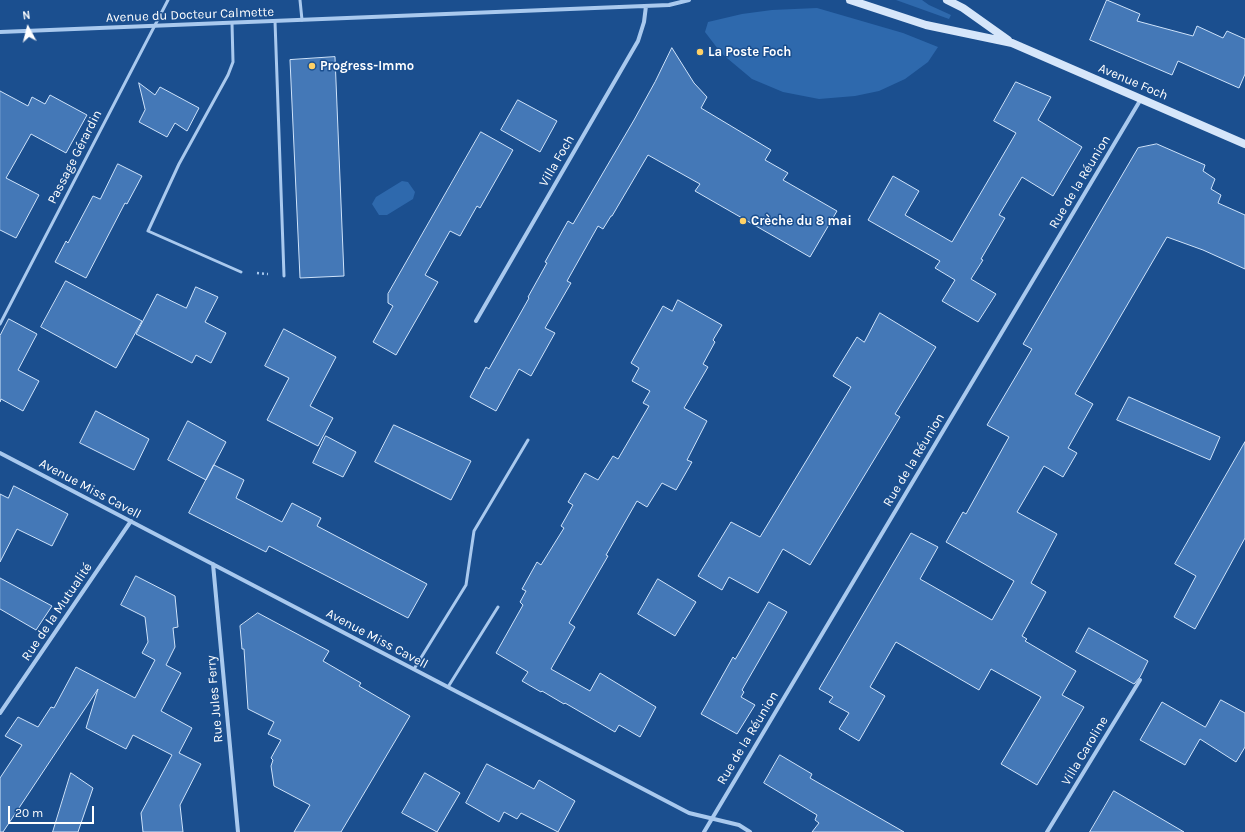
<!DOCTYPE html>
<html>
<head>
<meta charset="utf-8">
<style>
  body { margin:0 }
  #map { position:relative; width:1245px; height:832px; overflow:hidden; background:#1b4f8f; font-family:Karla,sans-serif }
  canvas { display:block }
  .north { position:absolute; left:8px; top:8px; width:40px; height:40px; -webkit-text-stroke:3px #1b4f8f; paint-order:stroke; rotate:353deg; font-size:11px; font-weight:700; line-height:16px; text-align:center; color:#fff }
  .north::after { content:''; display:block; margin:auto; width:14px; height:18px; background:#fff; clip-path:polygon(50% 0,100% 100%,50% 72%,0 100%) }
  .scale { position:absolute; left:8px; top:806px; width:86px; height:18px; box-sizing:border-box; border:2px solid #fff; border-top:0; padding-left:5px; font-size:12px; line-height:14px; white-space:nowrap; color:#fff; -webkit-text-stroke:3px #1b4f8f; paint-order:stroke }
</style>
</head>
<body>
<div id="map">
<canvas width="1245" height="832"></canvas>
<div class="north">N</div>
<div class="scale">20 m</div>
</div>
<script>
const context = document.querySelector('canvas').getContext('2d');
context.lineJoin = 'round';
function fillPath(path, color) { context.fillStyle = color; context.fill(path, 'evenodd'); }
function stroke(path, color, width, dash) { context.strokeStyle = color; context.lineWidth = width; context.lineCap = dash ? 'butt' : 'round'; context.setLineDash(dash || []); context.stroke(path); }
function write(font, color, halo, rows, align = 'center') {
  context.font = font + ' Karla,sans-serif'; context.lineWidth = 3; context.setLineDash([]); context.textBaseline = 'middle'; context.strokeStyle = halo; context.fillStyle = color; for (const [text, x, y, turn = 0] of rows) {
    context.save(); context.translate(x, y); context.rotate((+turn || 0) * Math.PI / 180); context.textAlign = isNaN(turn) ? turn : align; if (halo) context.strokeText(text, 0, 0); context.fillText(text, 0, 0); context.restore();
  }
}
fillPath(new Path2D(`
  M896,0H922L929,5L951,15L949,19Z
  M817,8L903,33L938,47L928,62L905,79L879,91L855,96L819,99L783,92L752,79L721,53L705,32L708,22L742,14L772,10Z
  M402,181L408,182L415,192L413,199L387,215H379L372,204L376,197Z`), '#2e69ad');
const building = new Path2D(`
  M1107,0L1140,14L1137,21L1193,36L1197,26L1223,38L1227,31L1245,39V74L1239,88L1178,61L1172,75L1090,40Z
  M672,48L694,83L707,97L701,108L771,150L765,160L788,173L783,180L837,211L810,257L695,191L700,184L648,155L612,216H611L603,229L598,226L567,281L571,283L545,328L555,333L531,376L519,369L496,411L470,397L486,367L489,369L529,298L528,297L547,263L545,262L568,221L573,224L634,120L655,82Z
  M335,57L344,276L300,278L290,60Z
  M1016,82L1051,97L1038,120L1082,147L1053,196L1022,177L999,215L1005,218L981,259L983,260L971,279L996,294L978,322L942,301L955,280L935,268L940,261L868,220L893,176L919,191L905,215L952,242L1016,133L994,121Z
  M139,83L155,95L160,87L199,108L187,131L175,123L167,137L139,122L145,110Z
  M0,91L28,106L32,97L45,104L50,95L87,115L66,153L31,134L6,178L39,195L16,238L0,230Z
  M518,100L557,121L540,152L501,130Z
  M481,132L513,150L480,208L477,206L460,236L450,231L425,275L438,282L396,355L373,342L393,306L388,303V294Z
  M1157,144L1205,165L1203,171L1215,179L1211,189L1221,195L1218,203L1245,215V269L1203,250L1167,237L1075,394L1093,404L1068,448L1077,453L1063,477L1044,466L1017,512L1057,534L1031,583L1046,592L1022,636L1027,639L1025,641L1076,671L1062,695L1084,707L1037,785L1001,764L1041,697L991,669L979,690L896,642L870,687L885,696L859,741L839,729L849,713L829,702L833,697L819,689L911,533L938,547L920,579L992,620L1014,581L946,542L963,512L966,514L1009,437L987,425L1032,349L1023,344L1138,148Z
  M118,164L142,176L127,204L125,203L86,278L55,262L66,241L68,243L93,196L100,199Z
  M66,281L142,321L116,368L41,327Z
  M196,287L218,297L205,322L226,333L211,363L196,355L192,363L136,334L157,294L186,308Z
  M678,300L722,325L713,340L715,342L703,364L708,367L684,408L707,421L687,460L692,462L676,490L662,483L647,507L637,501L606,555L608,556L569,623L575,627L551,669L590,691L600,673L656,707L640,737L619,725L615,732L565,703L564,704L542,691L541,692L522,681L528,672L496,653L523,605L520,602L526,591L522,589L537,562L541,565L564,528L561,526L573,505L568,502L585,473L598,480L613,456L618,459L649,406L643,403L650,391L632,381L639,368L631,363L663,306L672,311Z
  M880,313L936,347L895,414L900,417L810,565L783,549L758,593L729,577L722,590L698,576L731,522L760,537L851,387L833,376L857,337L864,342Z
  M9,319L37,334L18,370L39,381L23,411L1,399L0,402V336Z
  M284,329L336,357L310,406L333,418L318,446L267,420L289,378L265,366Z
  M1129,397L1220,437L1210,460L1117,420Z
  M96,411L149,439L134,470L80,443Z
  M188,421L226,442L206,480L168,460Z
  M394,425L471,461L451,500L375,462Z
  M326,436L356,452L343,477L313,463Z
  M1245,442V538L1195,629L1174,617L1196,576L1175,564Z
  M214,465L244,480L236,498L282,522L292,503L321,518L317,526L427,584L408,618L269,546L266,552L189,513Z
  M14,486L68,514L52,546L17,529L0,562V494L8,498Z
  M136,576L175,596L178,627L173,628L175,647L166,665L181,673L161,711L192,728L179,753L201,764L180,805L183,832H143L141,813L172,755L133,735L126,749L86,728L98,689L3,832H0V778L22,745L5,736L18,717L38,727L51,707L54,708L76,667L135,698L155,660L142,653L148,642L145,617L121,605Z
  M0,578L52,606L36,630L0,609Z
  M658,579L696,602L675,636L638,614Z
  M769,602L787,612L742,690L744,692L741,697L755,705L737,734L701,714L733,657L735,659Z
  M258,613L329,651L323,661L361,683L359,686L410,716L341,832H294L310,805L274,786L271,766L273,760L271,758L281,740L268,734L274,722L248,709L244,649H242L240,626Z
  M1089,628L1148,661L1140,677L1134,684L1076,652Z
  M1221,700L1245,713V747L1236,762L1200,739L1185,765L1140,740L1162,702L1205,727Z
  M780,755L812,774L810,778L904,832H812L819,823L815,820L817,815L764,783Z
  M487,764L534,789L539,780L575,801L558,832L521,813L517,819L504,812L499,822L466,803Z
  M71,773L93,788L78,832H53Z
  M425,773L460,793L437,832L402,813Z
  M1114,791L1184,832H1090Z`);
fillPath(building, '#4478b7');
stroke(building, '#cfe3fa', 1);
stroke(new Path2D(`
  M257,273L268,274`), '#a9c9ee', 2.5, [2, 3]);
stroke(new Path2D(`
  M300,0L302,20
  M275,21L284,276
  M232,23L233,62L228,75L179,164L148,231L241,272
  M0,324L168,0
  M414,669L466,585L474,531L528,440
  M448,687L498,607`), '#a9c9ee', 3);
stroke(new Path2D(`
  M0,32L669,5L689,0
  M476,321L638,41L644,22L646,6
  M0,453L689,813L739,825L750,832
  M213,564L238,832
  M0,713L131,521
  M704,832L1141,99
  M1047,832L1140,680`), '#a9c9ee', 4);
stroke(new Path2D(`
  M850,0L926,25L1012,43L1245,144
  M947,0L963,8L1008,40`), '#d6e6fa', 8);
for (const [x, y, r, color] of [
  [700,52,4,"#ffd166"],
  [312,66,4,"#ffd166"],
  [743,221,4,"#ffd166"]
]) { const dot = new Path2D(); dot.arc(x, y, r, 0, 2 * Math.PI); context.fillStyle = color; context.fill(dot); stroke(dot, '#1b4f8f', 1.5); }
write('13px', '#fff', '#1b4f8f', [
  ["Avenue du Docteur Calmette",190,15,-2],
  ["Avenue Foch",1133,82,23],
  ["Passage Gérardin",75,157,-63],
  ["Villa Foch",557,161,-60],
  ["Rue de la Réunion",1080,182,-59],
  ["Rue de la Réunion",914,460,-59],
  ["Avenue Miss Cavell",90,489,28],
  ["Rue de la Mutualité",57,612,-56],
  ["Avenue Miss Cavell",377,639,28],
  ["Rue Jules Ferry",215,699,-95],
  ["Rue de la Réunion",748,738,-59],
  ["Villa Caroline",1085,751,-59]
]);
write('bold 13px', '#fff', '#1b4f8f', [
  ["La Poste Foch",708,52],
  ["Progress-Immo",320,66],
  ["Crèche du 8 mai",751,221]
], 'left');
</script>
</body>
</html>
